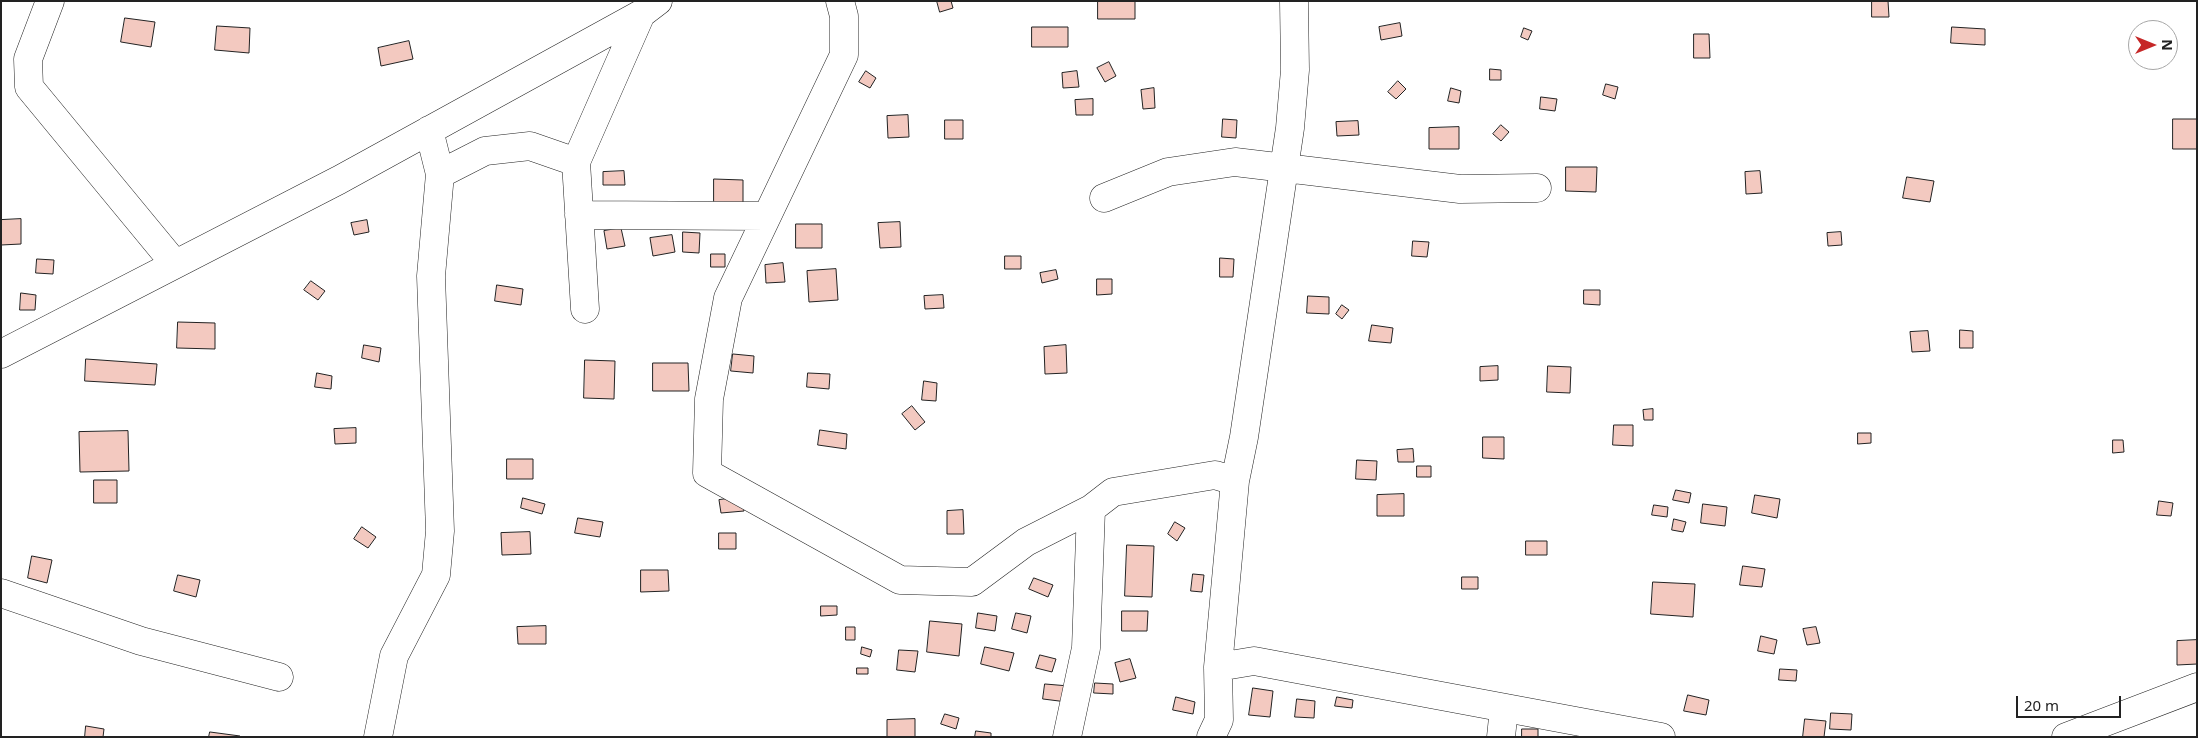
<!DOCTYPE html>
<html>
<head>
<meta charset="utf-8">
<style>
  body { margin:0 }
  #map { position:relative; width:2198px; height:738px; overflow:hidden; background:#fff; font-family:"Noto Sans",sans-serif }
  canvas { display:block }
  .frame { position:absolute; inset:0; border:2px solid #222; pointer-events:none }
  .north { position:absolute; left:2128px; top:20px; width:50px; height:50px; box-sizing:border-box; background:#fff; border:1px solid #a7a7a7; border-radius:50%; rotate:90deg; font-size:14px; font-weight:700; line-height:20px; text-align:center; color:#222 }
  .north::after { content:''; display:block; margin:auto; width:18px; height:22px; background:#c62828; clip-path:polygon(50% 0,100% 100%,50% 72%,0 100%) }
  .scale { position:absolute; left:2016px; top:696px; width:105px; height:22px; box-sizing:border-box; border:2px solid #222; border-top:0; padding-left:6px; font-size:15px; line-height:18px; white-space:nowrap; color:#222; -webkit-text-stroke:4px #fff; paint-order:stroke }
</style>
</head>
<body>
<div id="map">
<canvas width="2198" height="738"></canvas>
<div class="frame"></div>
<div class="north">N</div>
<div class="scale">20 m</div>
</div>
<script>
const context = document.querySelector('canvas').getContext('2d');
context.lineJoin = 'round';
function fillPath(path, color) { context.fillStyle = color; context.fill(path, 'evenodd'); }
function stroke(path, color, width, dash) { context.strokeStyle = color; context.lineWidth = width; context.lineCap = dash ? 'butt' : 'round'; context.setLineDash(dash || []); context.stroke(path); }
const building = new Path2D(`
  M937,1H951L953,8L940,12Z
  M1098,1H1135V19H1098Z
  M1872,1H1888L1889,17H1872Z
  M125,18L155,22L151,47L121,42Z
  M1400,23L1402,36L1381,40L1379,27Z
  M217,26L250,28L249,53L215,50Z
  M1032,27H1068V47H1032Z
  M1952,27L1985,29V45L1951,43Z
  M1524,28L1532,31L1528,40L1521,37Z
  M1694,34H1709L1710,58H1694Z
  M409,41L413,59L381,66L378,48Z
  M1109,62L1116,76L1105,82L1097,68Z
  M1490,69L1501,70V80H1490Z
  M866,71L876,78L870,88L859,82Z
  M1077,71L1079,87L1063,88L1062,73Z
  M1398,81L1406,89L1396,99L1388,92Z
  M1606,84L1618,87L1615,99L1603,95Z
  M1154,88L1155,108L1143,109L1141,90Z
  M1451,88L1461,91L1459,103L1448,101Z
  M1541,97L1557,99L1555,111L1540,109Z
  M1093,99V115H1076L1075,100Z
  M908,115L909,137L888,138L887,116Z
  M1223,119L1237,120L1236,138L1222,137Z
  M2173,119H2197V149H2173Z
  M945,120H963V139H945Z
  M1358,121L1359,135L1337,136L1336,122Z
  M1501,125L1509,132L1501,141L1493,134Z
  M1459,127V149H1429V128Z
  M1566,167H1597L1596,192L1566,191Z
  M624,171L625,185H603V172Z
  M1760,171L1762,193L1746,194L1745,172Z
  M1907,177L1934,181L1930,202L1903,198Z
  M714,179L743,180V204L714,203Z
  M21,219V244L1,245V220Z
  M367,220L369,232L354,235L351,223Z
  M900,222L901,247L880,248L878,223Z
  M796,224H822V248H796Z
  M621,228L625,246L607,249L604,231Z
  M683,232L700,233L699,253L683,252Z
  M1841,232L1842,245L1828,246L1827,233Z
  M672,235L675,252L653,256L650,238Z
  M1413,241L1429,242L1427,257L1412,256Z
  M711,254H725V267H711Z
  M1005,256H1021V269H1005Z
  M1220,258L1234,259L1233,277H1220Z
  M37,259L54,260L53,274L36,273Z
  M783,263L785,282L766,283L765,265Z
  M836,269L838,300L809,302L807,271Z
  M1056,270L1058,279L1042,283L1040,273Z
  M1097,279H1112V294L1097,295Z
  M311,281L325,291L318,300L304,290Z
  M497,285L523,289L521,305L495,301Z
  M1584,290H1600V305L1584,304Z
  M21,293L36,295L35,310H20Z
  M943,295L944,308L925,309L924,296Z
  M1308,296L1329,297V314L1307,313Z
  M1342,305L1349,310L1342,319L1336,314Z
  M178,322L215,323V349L177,348Z
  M1372,325L1393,328L1391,343L1369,341Z
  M1960,330L1973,331V348H1960Z
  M1928,331L1930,351L1912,352L1910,332Z
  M364,345L381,348L379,362L362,358Z
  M1066,345L1067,373L1045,374L1044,347Z
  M733,354L754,356L753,373L731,371Z
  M86,359L157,364L155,385L85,381Z
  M585,360L615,361L614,399L584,398Z
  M653,363H688L689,391H653Z
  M1498,366V380L1480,381V367Z
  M1548,366L1571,367L1570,393L1547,392Z
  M317,373L332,376L331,389L315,387Z
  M808,373L830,374L829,389L807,387Z
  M924,381L937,383L936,401L922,400Z
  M912,406L925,422L915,430L902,414Z
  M1653,409V420H1644L1643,410Z
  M1614,425H1633V446L1613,445Z
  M356,428V443L335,444L334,429Z
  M820,430L847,434L846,449L818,445Z
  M128,431L129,471L80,472L79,432Z
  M1858,433H1871V443L1858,444Z
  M1483,437H1504V459L1483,458Z
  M2113,440H2123L2124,452L2113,453Z
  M1413,449L1414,462H1398L1397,450Z
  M507,459H533V479H507Z
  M1357,460L1377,461L1376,480L1356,479Z
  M1417,466H1431V477H1417Z
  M94,480H117V503H94Z
  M1676,490L1691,493L1689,503L1673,500Z
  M1404,494V516H1377V495Z
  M1755,495L1780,499L1777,518L1752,513Z
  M742,497L744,511L721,513L719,500Z
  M523,498L545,504L542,514L521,508Z
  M2159,501L2173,503L2171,516L2157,515Z
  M1703,504L1727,507L1725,526L1701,523Z
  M1654,505L1668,507L1667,517L1652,515Z
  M963,510L964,534H947V511Z
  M578,518L603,522L600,537L575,533Z
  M1674,519L1686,522L1683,532L1672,530Z
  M1175,522L1185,528L1177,541L1168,534Z
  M362,527L376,537L368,548L354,539Z
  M530,532L531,554L502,555L501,533Z
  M719,533H736V549H719Z
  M1526,541H1547V555H1526Z
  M1127,545L1154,546L1152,597L1125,596Z
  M32,556L52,560L47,583L28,578Z
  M1743,566L1765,569L1762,587L1740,585Z
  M641,570H668L669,591L641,592Z
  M1193,574L1204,575L1202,592L1191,591Z
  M178,575L200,580L196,597L174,591Z
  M1462,577H1478V589H1462Z
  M1034,578L1053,585L1048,597L1029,589Z
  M1653,582L1695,584L1693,617L1651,614Z
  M821,606H837V615L821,616Z
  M1122,611H1148L1147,631H1122Z
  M978,613L997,616L995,631L976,628Z
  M1016,613L1031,616L1027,633L1012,629Z
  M930,621L962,624L959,656L927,652Z
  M546,626V644H518L517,627Z
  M846,627H855V640H846Z
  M1816,627L1820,643L1807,645L1803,629Z
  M1761,636L1777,640L1774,654L1758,651Z
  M2197,640V664L2177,665V641Z
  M862,647L872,650L870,657L861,654Z
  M985,647L1014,653L1009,671L981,664Z
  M899,650L918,651L915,672L897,670Z
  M1040,655L1056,659L1052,672L1036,668Z
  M1130,659L1136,678L1120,682L1115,663Z
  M857,668H868V674H857Z
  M1780,669L1797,670L1796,681L1779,680Z
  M1095,683L1113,684V694L1094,693Z
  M1045,684L1069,686L1067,702L1043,699Z
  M1253,688L1273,691L1270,717L1249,715Z
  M1688,695L1709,700L1706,715L1684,711Z
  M1176,697L1195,702L1193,714L1173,710Z
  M1337,697L1353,700L1352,708L1335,706Z
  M1297,699L1315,701L1314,718L1295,717Z
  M1831,713L1852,714L1851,730L1830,729Z
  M945,714L959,718L956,729L941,724Z
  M915,719V737H887V720Z
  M1805,719L1826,721L1824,737H1803Z
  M86,726L104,729L103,737H85Z
  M1522,729H1538V737H1522Z
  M976,731L991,733V737H975Z
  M210,732L240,736V737H209Z`);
fillPath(building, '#f3c9c0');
stroke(building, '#222', 1);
const minor = new Path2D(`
  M50,1L28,59L29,87L175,264
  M840,1L844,16V55L728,298L709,399L707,473L900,580L972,582L1026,542L1091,509
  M440,174L485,151L530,146L576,162
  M1104,198L1168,172L1235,162L1460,189L1537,188
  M579,215L767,216
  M585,309L576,162L641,14
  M1,354L339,180L641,14L658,1
  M1,593L141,641L279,677
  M1218,667L1254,661L1661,737
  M378,737L394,656L436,575L440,531L431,276L440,174L429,130
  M1067,737L1086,648L1091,509L1113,492L1215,475L1235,481
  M1211,737L1219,720L1218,667L1235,481L1244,437L1290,128L1295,70L1294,1
  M1501,737L1504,708
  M2066,737L2197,687`);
stroke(minor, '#222', 29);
stroke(minor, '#fff', 28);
</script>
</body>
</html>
